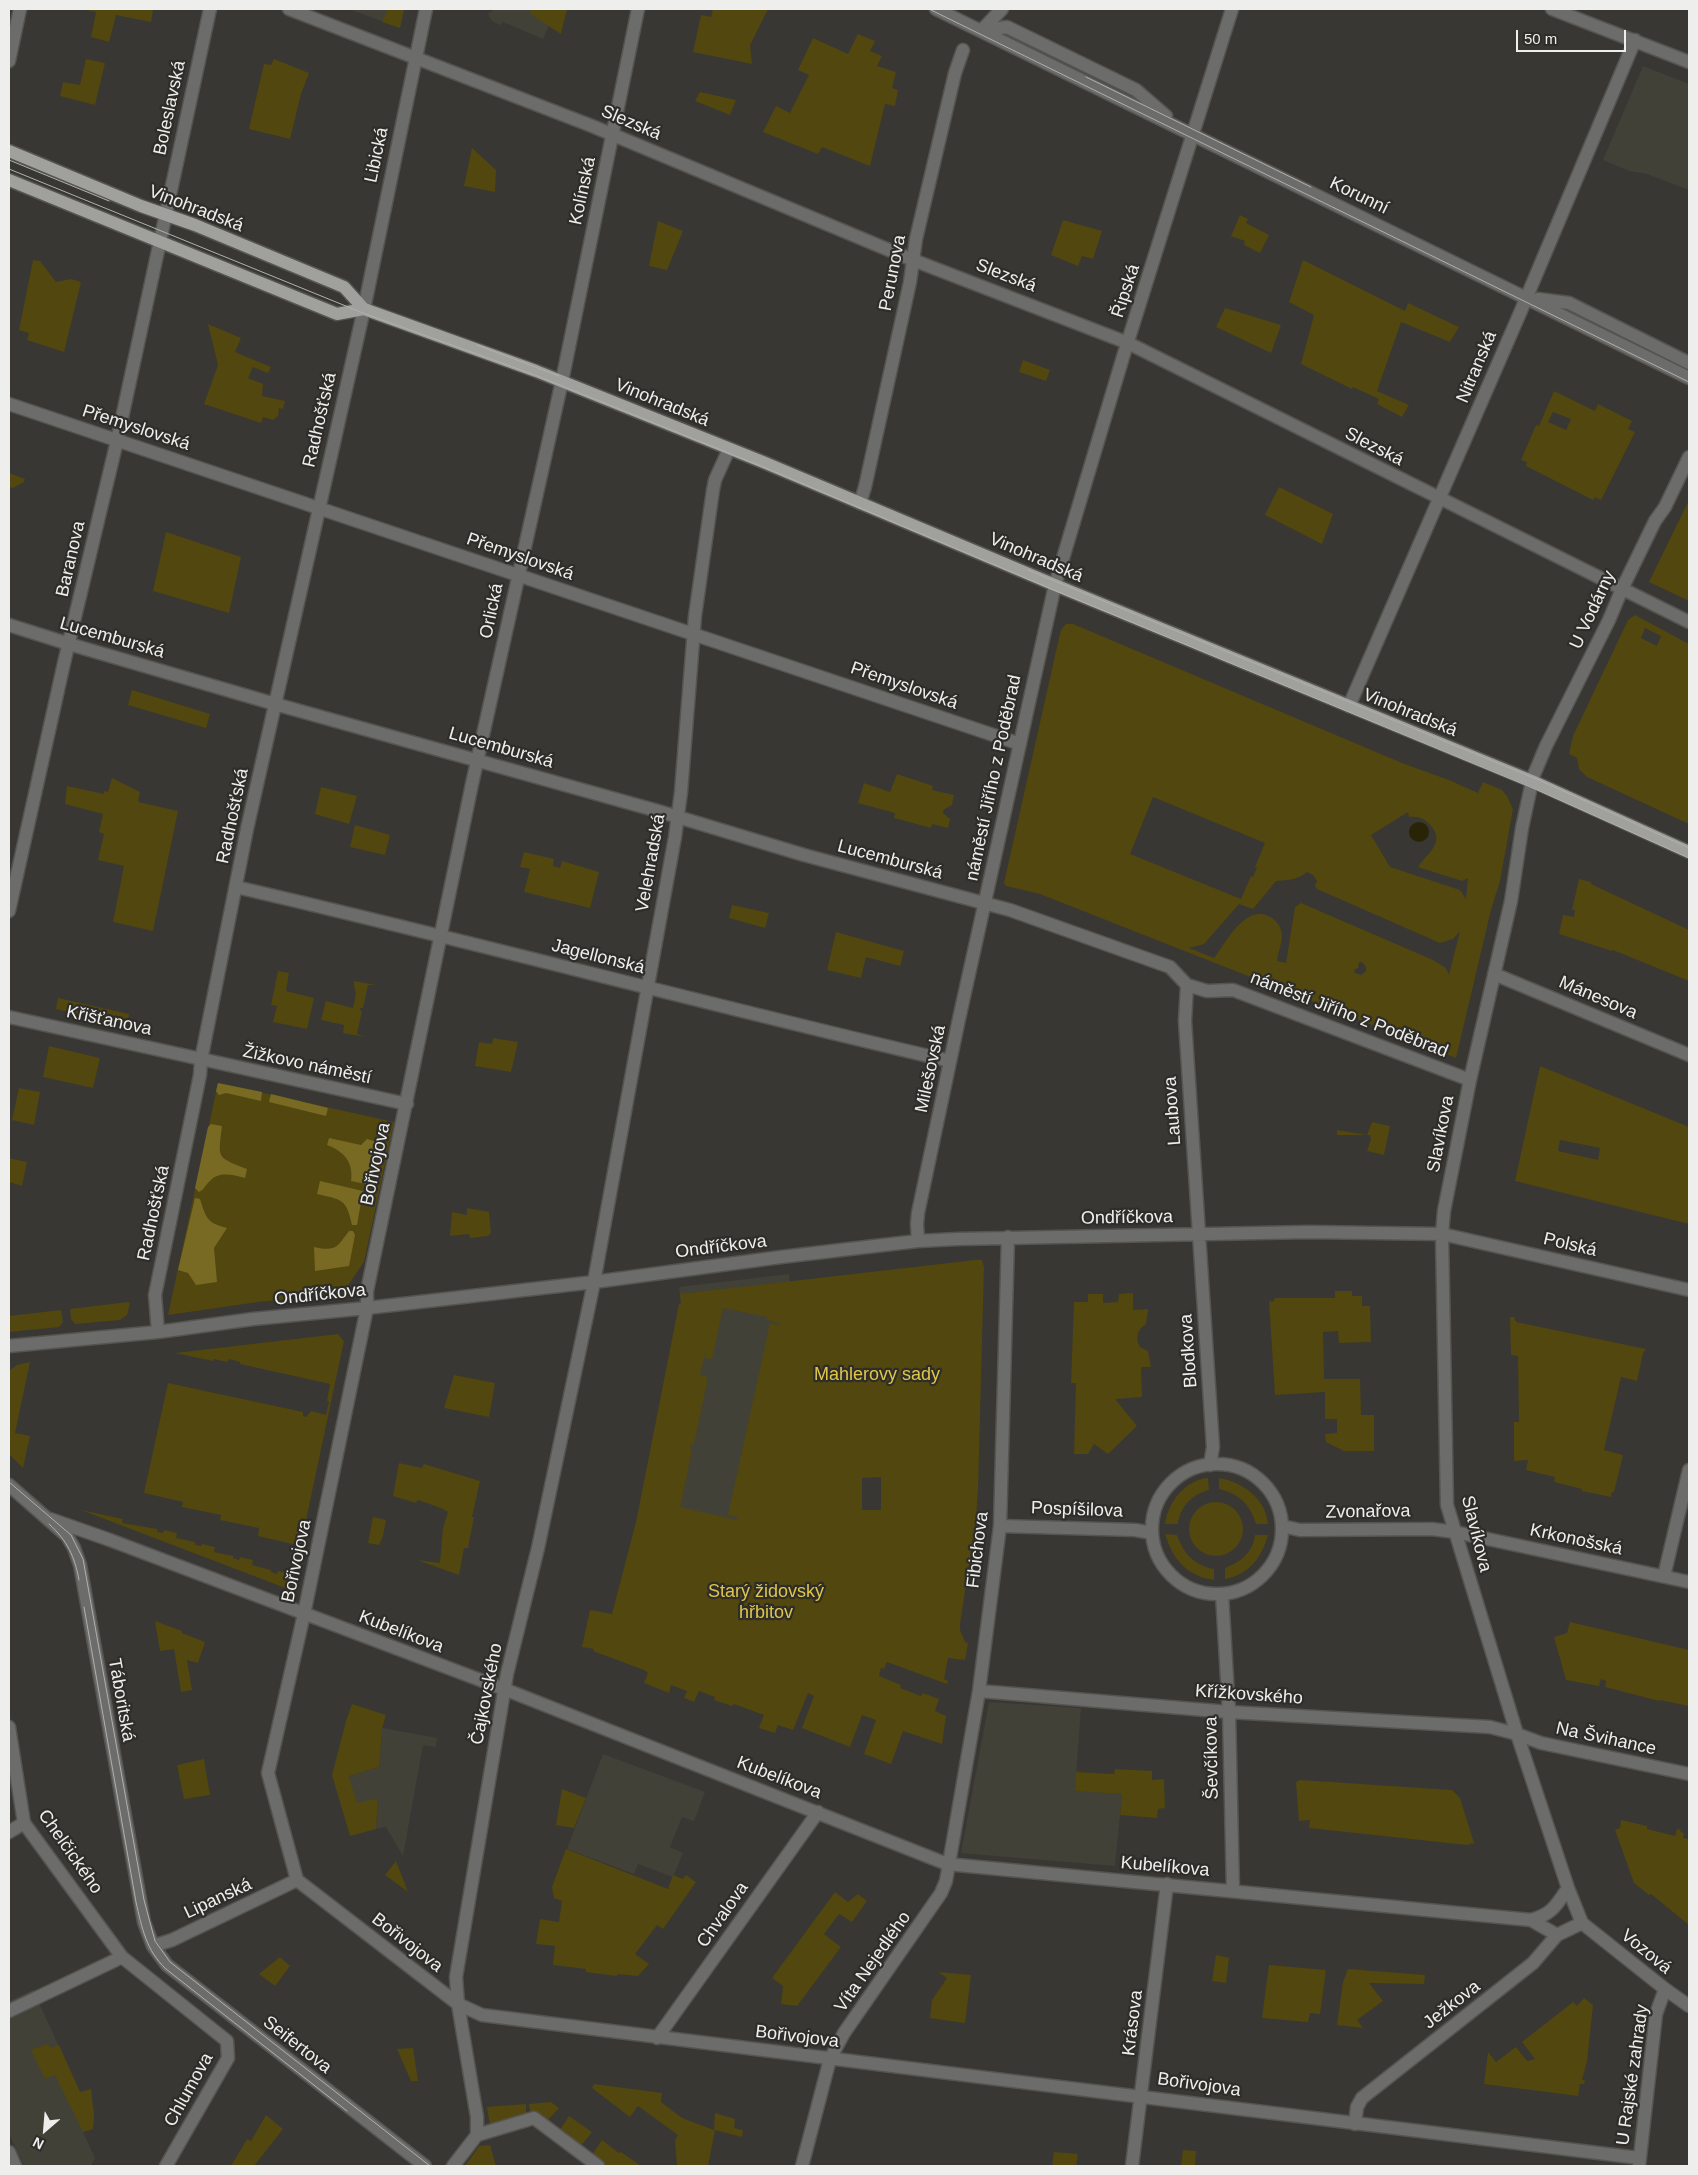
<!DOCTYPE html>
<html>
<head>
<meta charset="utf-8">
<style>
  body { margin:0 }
  #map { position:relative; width:1698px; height:2175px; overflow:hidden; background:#383733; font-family:Helvetica,sans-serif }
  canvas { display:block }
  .frame { position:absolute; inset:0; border:10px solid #eeeeec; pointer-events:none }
  .north { position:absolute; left:20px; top:2105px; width:50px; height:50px; -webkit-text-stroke:4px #2e2d29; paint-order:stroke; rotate:207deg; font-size:14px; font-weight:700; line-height:20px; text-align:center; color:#eeeeec }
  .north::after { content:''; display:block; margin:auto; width:18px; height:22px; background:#eeeeec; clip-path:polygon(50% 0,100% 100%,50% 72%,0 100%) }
  .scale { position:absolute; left:1516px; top:30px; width:110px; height:22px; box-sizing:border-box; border:2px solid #eeeeec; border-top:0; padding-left:6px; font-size:15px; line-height:18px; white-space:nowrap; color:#eeeeec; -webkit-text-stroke:4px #2e2d29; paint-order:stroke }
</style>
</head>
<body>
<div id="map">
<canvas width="1698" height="2175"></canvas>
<div class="frame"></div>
<div class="north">N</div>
<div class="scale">50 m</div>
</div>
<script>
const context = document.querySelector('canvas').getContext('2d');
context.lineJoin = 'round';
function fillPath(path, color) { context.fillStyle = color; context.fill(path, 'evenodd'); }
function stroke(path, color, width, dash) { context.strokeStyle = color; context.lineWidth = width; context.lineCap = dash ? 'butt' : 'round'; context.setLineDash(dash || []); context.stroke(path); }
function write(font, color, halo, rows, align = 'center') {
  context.font = font + ' Helvetica,sans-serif'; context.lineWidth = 4.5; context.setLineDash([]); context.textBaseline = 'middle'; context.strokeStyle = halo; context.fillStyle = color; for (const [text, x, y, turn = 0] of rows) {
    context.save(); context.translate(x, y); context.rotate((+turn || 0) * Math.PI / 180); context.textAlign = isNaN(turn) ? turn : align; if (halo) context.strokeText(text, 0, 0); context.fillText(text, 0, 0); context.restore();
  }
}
fillPath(new Path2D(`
  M349,9H404L400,28Z
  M495,9H534L550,23L543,39L503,22L500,25L492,21L488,14Z
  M1643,66L1689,84V190L1647,174L1629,171L1603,160Z
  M789,1274L793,1321L860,1476L859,1519L675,1539L679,1304L681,1303L679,1287Z
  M989,1702L1081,1708L1075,1790L1122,1794L1115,1866L961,1853Z
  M382,1728L437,1738L436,1747L423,1745L403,1856L386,1827L376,1829L378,1798L357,1804L349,1776L379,1767Z
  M603,1754L705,1792L694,1821L682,1817L670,1847L683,1853L673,1877L638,1864L634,1874L567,1849Z
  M33,1990L80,2092L91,2089L94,2116L93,2129L83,2132L95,2158L91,2166H24L9,2134V2001Z`), '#424137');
fillPath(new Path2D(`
  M83,9H149L153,10L151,22L116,15L109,42L91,37L96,12Z
  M388,9H404L400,28L382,22Z
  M532,9H567L561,34L530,14Z
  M713,9H768L750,45L752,64L693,52L701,15L711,17Z
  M858,34L875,41L870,51L882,56L877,66L896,72L892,88L898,90L895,106L885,104L870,166L822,147L818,154L763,132L776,106L790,113L809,75L798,70L813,38L848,54Z
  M86,59L105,63L95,105L60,96L63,82L80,85Z
  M274,59L309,73L301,94L290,139L249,129L264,64L271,65Z
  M700,92L736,100L730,115L695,101Z
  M472,148L496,170L495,192L464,186Z
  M1240,215L1248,219L1246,223L1269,235L1260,253L1244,245L1245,241L1231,236Z
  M1063,220L1102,231L1093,259L1082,256L1078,266L1051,255Z
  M658,221L683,231L667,270L649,266Z
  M33,260L40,261L56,282L71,279L81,282L64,352L27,340L29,333L19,330Z
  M1303,260L1405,311L1408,303L1459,327L1450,342L1401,322L1377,391L1409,405L1402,417L1377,404L1379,399L1353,387L1352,389L1301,364L1314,315L1289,302Z
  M1225,308L1281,325L1271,353L1216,327Z
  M208,324L241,338L235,352L271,367L268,373L253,367L248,378L263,384L262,396L285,401L283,409L279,408L278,416L273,420L263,417L261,423L204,404L218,365Z
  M1023,360L1050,370L1046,381L1019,372Z
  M1554,391L1595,411L1598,404L1632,421L1628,429L1635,432L1601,500L1595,497L1593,500L1526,466L1527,462L1521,460L1536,425L1539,426ZM1553,412L1571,419L1566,430L1548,422Z
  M9,473L25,479L24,482L13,488L9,487Z
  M1279,487L1333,514L1322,544L1265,515Z
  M1689,500V601L1649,582Z
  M166,532L241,557L229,613L153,591Z
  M1635,615L1689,644V824L1587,777L1579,769L1577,758L1569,754L1573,736L1628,620ZM1645,628L1661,636L1657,646L1641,638Z
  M1066,624H1073L1402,763L1449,780L1478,793L1483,782L1502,790L1507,796L1513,809L1500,881L1491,910L1456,1058L1040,894L1006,886L1004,883L1059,638L1061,630ZM1153,797L1265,843L1255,867L1257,868L1253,877L1251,876L1241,899L1130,854ZM1408,812L1409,817C1419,816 1425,819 1431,826C1446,843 1426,854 1418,867L1462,881L1468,878L1466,899L1460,890L1390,867L1371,835ZM1307,872L1313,875L1317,881L1315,886L1317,889L1440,943L1453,939L1460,931L1449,975L1446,968L1433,960L1301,903L1295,907L1286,963L1277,961C1278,953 1281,945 1282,938C1283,921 1264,908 1249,917C1234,925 1224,945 1214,958L1189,948L1204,944L1239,904L1253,909L1276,881C1289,880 1297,880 1307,872ZM1359,962H1362L1366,967V971L1361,975L1355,973L1354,970L1358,968Z
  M132,690L210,714L206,728L128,705Z
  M897,774L933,786L932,790L954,795L952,805L943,810V813L950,819L948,828L932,824L931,828L894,818L895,813L858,803L864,783L890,792Z
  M112,778L140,792L138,802L178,811L153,931L113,922L124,866L98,860L104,834L99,832L103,814L65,804L67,786L104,794V791L108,792Z
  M321,787L357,796L349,824L315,814Z
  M355,825L390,835L385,855L350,847Z
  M524,852L554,859L553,866L560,868L562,861L599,872L590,908L524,892L530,869L520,867Z
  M1579,879L1591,882V884L1689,930V981L1613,950L1612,951L1559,934L1563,915L1574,917L1575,910H1572Z
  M732,905L769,913L765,928L729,918Z
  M836,932L904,951L900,966L866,957L861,978L827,970Z
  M278,971L289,973L286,991L314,998L307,1029L273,1022L277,1006L271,1005Z
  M354,981L376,985H368L363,1008H360V1010L362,1011L357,1034L365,1037L343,1033L344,1025L321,1020L326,1001L353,1008L356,994L354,986Z
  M58,998L129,1014L127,1025L56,1009Z
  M493,1038L518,1042L511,1072L475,1066L479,1042L492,1044Z
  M49,1046L100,1058L93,1088L43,1077Z
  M1540,1066L1689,1127V1224L1515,1181ZM1560,1140L1600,1148L1598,1160L1558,1151Z
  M218,1083L394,1122L364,1262L342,1294L258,1302L168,1315Z
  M19,1088L40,1092L34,1125L12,1120Z
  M1372,1122L1390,1126L1384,1155L1367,1151L1371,1139L1370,1135H1337V1130L1367,1135Z
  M9,1158L27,1162L22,1186L9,1182Z
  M467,1208L489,1212L491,1233L488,1236L470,1238L469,1234L450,1236L452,1212L467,1215Z
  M975,1260H982L984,1267L978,1489L976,1518L960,1624V1630L965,1642L968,1643L965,1660L948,1658L944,1679L948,1681L947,1684L887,1662L884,1669L881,1668L879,1676L901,1685L900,1688L921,1696L923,1693L939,1699L935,1711L946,1716L942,1744L903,1731L891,1764L864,1754L876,1720L862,1715L850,1747L802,1728L814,1696L808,1693L793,1730L778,1725L775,1733L759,1728L764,1715L734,1704L732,1706L714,1700L715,1697L699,1691L694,1702L684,1698L687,1691L671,1685L669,1693L644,1683L648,1673L644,1670L593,1651L594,1649L582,1647L590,1610L612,1614L636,1522L679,1304L681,1303L680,1294ZM723,1308L767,1317V1320L780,1323L779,1325L770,1323L728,1515L737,1517V1520L680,1507L692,1451L690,1450L691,1444H694L708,1377L700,1375L706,1347L704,1358L712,1359ZM881,1477V1510H862V1478Z
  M1335,1291H1352V1296H1362V1306H1370L1371,1342L1339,1343L1338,1331L1323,1332L1324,1379H1360L1361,1415H1374V1451H1344L1326,1442L1325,1434L1337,1433V1419H1325V1392L1275,1395L1269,1301L1273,1302L1275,1298H1335Z
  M1133,1293V1310L1148,1309L1146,1324C1137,1330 1135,1338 1140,1347L1148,1351L1151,1367H1141L1142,1397L1115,1399L1137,1426L1108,1454L1094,1444L1088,1454H1074L1076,1383H1071L1074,1302H1088V1294H1103V1303L1118,1302L1119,1294Z
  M128,1302L130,1303L127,1315L120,1320L75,1324L71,1319L70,1309Z
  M61,1310L63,1322L59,1327L9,1332V1316Z
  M1510,1317H1514L1516,1322L1646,1349L1643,1353L1637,1381L1621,1377L1604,1450L1623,1455L1614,1492H1612L1611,1497L1582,1491V1489L1554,1482L1555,1477L1526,1470L1528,1460L1514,1461V1422H1519L1518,1356L1511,1355Z
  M338,1334L344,1341L292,1586L288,1589L81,1510L123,1519L122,1523L157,1529V1532L163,1533L164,1530L177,1533L176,1538L195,1542V1545L201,1546L202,1544L215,1547L214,1552L233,1556V1558L239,1560L240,1557L253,1560L252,1565L271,1570V1572L277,1574L278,1571L294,1574L297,1545L258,1536L259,1528L220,1520L221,1515L182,1507L183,1502L144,1493L168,1383L303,1412V1416L306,1417L311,1411L326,1415L329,1402L327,1401L330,1384L240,1364V1362L229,1359L227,1362L214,1359L213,1361L175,1353Z
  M30,1362L15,1433L30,1436L23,1468L9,1454V1371L17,1365Z
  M454,1375L495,1383L489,1417L444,1408Z
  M399,1463L422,1468L424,1464L480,1481L472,1517H474L468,1548H464L459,1575L417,1560L440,1563L443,1528L448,1512L441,1508L418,1500L416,1503L393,1496Z
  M1208,1478L1209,1490C1192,1494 1180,1507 1178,1524H1165C1168,1502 1185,1480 1208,1478Z
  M1219,1478C1243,1482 1266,1499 1268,1524H1256C1250,1504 1239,1494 1219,1489Z
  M1189 1529a27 27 0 1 1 54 0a27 27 0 1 1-54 0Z
  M373,1517L386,1520L383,1536L379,1545L368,1543Z
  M1165,1534L1177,1535C1184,1554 1194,1565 1214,1569V1580C1187,1576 1173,1560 1165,1534Z
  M1255,1535H1268C1262,1558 1248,1575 1225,1579V1568C1241,1562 1253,1552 1255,1535Z
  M155,1621L182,1631V1633L205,1642L198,1663L187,1660L192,1690L181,1692L174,1649L160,1651Z
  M1570,1622L1689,1650V1706L1660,1700L1659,1701L1605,1687L1606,1681L1601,1679L1599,1686L1566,1680L1554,1637L1567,1633Z
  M352,1704L386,1715L382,1729L379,1767L349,1776L357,1803L378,1798L376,1829L350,1836L332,1775L346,1721Z
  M204,1759L210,1795L184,1799L177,1765Z
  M1115,1769L1152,1771V1780L1164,1779L1165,1808L1158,1809L1157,1818L1120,1815L1122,1794L1075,1791L1076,1772L1114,1774Z
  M1300,1780L1452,1790L1460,1798L1474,1843L1467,1845L1309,1828L1310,1820L1299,1821L1296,1782Z
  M562,1789L586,1798L574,1828L556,1825Z
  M1621,1820L1647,1826V1829L1675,1836L1677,1829L1681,1830L1680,1832L1684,1833L1683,1838L1689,1839V1925L1651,1894L1649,1895L1634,1883L1615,1830L1620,1828Z
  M566,1849L668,1889L673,1875L683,1879L686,1875L696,1882L663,1929L657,1925L635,1954L649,1964L638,1976L617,1974V1976L586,1972V1969L553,1965L555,1946L536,1944L540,1919L559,1922L562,1901L554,1898L552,1887Z
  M396,1861L408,1892L385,1875Z
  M835,1892L848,1902L858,1894L867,1901L852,1922L839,1914L824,1934L841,1947L797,2006L781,2004L783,1986L772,1978Z
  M1216,1955L1229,1958L1226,1983L1212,1981Z
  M280,1957L290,1966L275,1986L259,1974Z
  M1269,1965L1326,1970L1320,2014L1310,2013L1308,2022L1262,2018Z
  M1348,1969L1425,1975L1424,1984L1369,1983L1383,2001L1357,2020L1363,2028L1337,2025L1343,1982Z
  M938,1972L971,1975L965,2023L930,2018L932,2000L947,1978Z
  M1584,1998L1593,2005L1587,2061L1582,2080H1585L1584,2084H1580L1578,2096L1484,2084L1488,2052L1496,2062L1516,2047L1527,2061L1535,2059L1522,2042L1573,2002L1577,2006Z
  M48,2044L51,2048L59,2045L80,2092L91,2089L94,2116L93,2129L83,2132L55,2075L45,2079L31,2050Z
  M413,2048L418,2081H411L397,2049Z
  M594,2084L662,2093L661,2102L682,2118L714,2130L715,2113L735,2119L734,2128L743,2130L742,2137L715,2130L708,2166H677L675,2140L678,2135L638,2106L630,2117L592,2088Z
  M551,2102L559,2108L547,2121L530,2110L529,2104Z
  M526,2104V2115L490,2126L487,2107Z
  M266,2115L283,2129L254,2166H231L247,2139L251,2141Z
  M569,2116L592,2132L581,2146L560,2130Z
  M602,2140L619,2153L621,2152L641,2166H605L592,2155Z
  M490,2145L496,2166H465L479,2146Z
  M1183,2150L1196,2151L1195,2166H1181Z
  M1054,2152L1078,2154L1076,2166H1052Z`), '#51470f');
fillPath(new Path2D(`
  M218,1083L262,1092L261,1101L226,1093L219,1095L216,1091Z
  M271,1094L328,1108L326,1116L269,1102Z
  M211,1124L222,1126C218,1159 216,1157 247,1169L245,1178C233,1175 219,1171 210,1181C205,1185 204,1190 199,1192L195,1188L208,1127Z
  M329,1138L361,1145L367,1139L374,1141V1146L366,1184L351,1181C354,1163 344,1151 327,1145Z
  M320,1181L363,1191L357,1225H352C346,1198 342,1200 317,1194Z
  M195,1198L200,1199C206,1218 207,1223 227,1228L214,1248L217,1282L196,1285L188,1273L178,1270Z
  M349,1231H353L355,1235L349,1266L315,1271L314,1247C336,1252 337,1247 349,1231Z`), '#786a23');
fillPath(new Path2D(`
  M1409 832a10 10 0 1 1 20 0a10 10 0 1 1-20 0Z`), '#2a2407');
const minor = new Path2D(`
  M289,9L592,126L913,260L1128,343L1689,622
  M638,9L562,381L472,784L367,1291V1308L304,1614L268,1773L297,1880L458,2004L482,2015C867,2066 1254,2108 1639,2158
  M936,9L1689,378
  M1552,9L1689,62
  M981,31L1007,27L1136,90L1166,116
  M981,31L1002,9
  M9,61L20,9
  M1538,299L1569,303L1689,363
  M9,404L1020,744
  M1689,457L1665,507L1655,521L1622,589L1609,620L1546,746L1533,777L1522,828L1511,901L1470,1080L1444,1211L1442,1234L1447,1505L1517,1734L1568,1888L1582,1923L1665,1989L1689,2006
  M860,503L865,487L910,282L916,239L955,73L963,50
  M9,625L69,644L275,704L658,811L804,855L1010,910L1170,967L1187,985L1207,991L1233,990L1470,1080
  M1349,706L1520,313L1635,40
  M236,887C475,942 712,1006 950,1061
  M9,911L64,663L117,441L210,9
  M1494,974L1689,1055
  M1187,985L1185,1021L1213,1447L1210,1465
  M9,1017L407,1104
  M918,1241L917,1224L918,1213L959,1019L1055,585L1123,357L1232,9
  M158,1332L155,1295L200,1075L201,1060L247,829L364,309L426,9
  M9,1346L158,1332L253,1319L367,1308L594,1282L781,1257L918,1241L958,1239L1309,1232L1442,1234L1689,1290
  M1152 1529a65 65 0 1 1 130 0a65 65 0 1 1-130 0Z
  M9,1485L67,1536L74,1548L80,1565L144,1922L153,1946L167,1965L425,2166
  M50,1519L110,1540L504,1689L947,1864L1531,1920C1552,1914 1556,1906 1568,1888
  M1000,1526L1135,1530L1152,1533
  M1282,1526L1300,1530L1432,1529L1455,1532L1689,1582
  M1664,1576L1689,1470
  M1222,1594L1229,1712L1233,1891
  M979,1691L1229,1712L1490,1727L1517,1734L1541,1743L1689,1774
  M9,1727L24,1823L122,1957L227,2041L228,2058L166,2166
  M9,1832L24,1823
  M1531,1920L1557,1935
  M153,1946L172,1940L297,1880
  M9,2011L122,1957
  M657,2038L818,1812
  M1355,2124L1357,2107L1362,2098L1533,1963L1557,1935L1582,1923
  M477,2135L534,2118L598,2166
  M9,2152L15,2166
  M453,2166L477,2135V2117L458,2004L456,1977L507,1674L538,1548L594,1282L675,837L681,792L695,616L713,490L715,480L729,449
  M802,2166L830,2059L844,2033L941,1893L946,1881L979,1691L1000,1526L1008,1237
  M1132,2166L1167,1884
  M1639,2166L1656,2014L1665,1989`);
const major = new Path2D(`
  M9,151L141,206L195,225L344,287L364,309L536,371L763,462L1055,585L1532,781L1689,852
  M9,180L337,314L364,309`);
stroke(minor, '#555451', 15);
stroke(major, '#555451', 15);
stroke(minor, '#6c6c6a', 12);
stroke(major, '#a0a09c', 12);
stroke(new Path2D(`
  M929,9L1689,382
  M1086,77L1311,187
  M9,160L109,201
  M9,169L363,313L535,375L761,466L1054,590L1535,789L1689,858
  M477,345L559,376
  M1028,570L1539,780L1689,848
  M9,1482L71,1535L83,1559L144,1900L155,1941L170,1962L430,2166
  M49,1524C67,1540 75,1557 79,1580
  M84,1607L136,1902C142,1928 146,1950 166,1969L347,2111`), '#b0b0ad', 1);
write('18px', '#eeeeec', '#2e2d29', [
  ["Boleslavská",170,108,-78],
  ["Slezská",631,123,23],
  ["Libická",377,155,-78],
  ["Kolínská",583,191,-78],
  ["Korunní",1359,196,26],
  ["Vinohradská",196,209,21],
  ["Perunova",893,273,-79],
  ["Slezská",1006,276,21],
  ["Řipská",1126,291,-72],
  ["Nitranská",1477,367,-67],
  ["Vinohradská",662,403,22],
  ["Radhošťská",320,420,-77],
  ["Přemyslovská",136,428,18],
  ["Slezská",1374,447,27],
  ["Přemyslovská",520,557,19],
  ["Vinohradská",1036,558,23],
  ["Baranova",71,559,-77],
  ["U Vodárny",1593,610,-65],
  ["Orlická",492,611,-78],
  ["Lucemburská",112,638,16],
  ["Přemyslovská",904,686,19],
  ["Vinohradská",1410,713,22],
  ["Lucemburská",501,748,16],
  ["náměstí Jiřího z Poděbrad",994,778,-78],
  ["Radhošťská",233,816,-78],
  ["Lucemburská",890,860,15],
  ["Velehradská",651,863,-80],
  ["Jagellonská",598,957,14],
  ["Mánesova",1598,998,23],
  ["náměstí Jiřího z Poděbrad",1349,1015,21],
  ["Křišťanova",109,1021,12],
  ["Žižkovo náměstí",307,1065,12],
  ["Milešovská",931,1069,-78],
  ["Laubova",1173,1111,-94],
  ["Slavíkova",1441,1134,-79],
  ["Bořivojova",376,1164,-78],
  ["Radhošťská",154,1213,-78],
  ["Ondříčkova",1127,1218,-1],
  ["Polská",1570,1245,13],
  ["Ondříčkova",721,1247,-7],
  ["Ondříčkova",320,1295,-6],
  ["Blodkova",1189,1351,-94],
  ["Pospíšilova",1077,1510,2],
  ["Zvonařova",1368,1512,-1],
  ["Slavíkova",1476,1534,76],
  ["Krkonošská",1576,1540,12],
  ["Fibichova",978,1550,-83],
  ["Bořivojova",297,1561,-78],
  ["Kubelíkova",401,1632,21],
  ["Čajkovského",487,1694,-79],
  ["Křížkovského",1249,1695,4],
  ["Táboritská",121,1700,80],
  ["Na Švihance",1606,1739,12],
  ["Ševčíkova",1212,1758,-91],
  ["Kubelíkova",779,1778,21],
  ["Chelčického",70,1852,55],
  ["Kubelíkova",1165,1867,5],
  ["Lipanská",218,1899,-25],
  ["Chvalova",723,1915,-55],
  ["Bořivojova",407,1943,38],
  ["Vozová",1646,1952,39],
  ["Víta Nejedlého",873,1962,-55],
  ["Ježkova",1452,2005,-38],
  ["Krásova",1133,2023,-83],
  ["Bořivojova",797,2037,7],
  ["Seifertova",297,2045,38],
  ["U Rajské zahrady",1633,2075,-82],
  ["Bořivojova",1199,2085,8],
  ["Chlumova",189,2090,-61]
]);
write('18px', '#dfc649', '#2e2d29', [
  ["Mahlerovy sady",877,1375],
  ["Starý židovský",766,1592],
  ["hřbitov",766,1613]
]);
</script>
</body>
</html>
